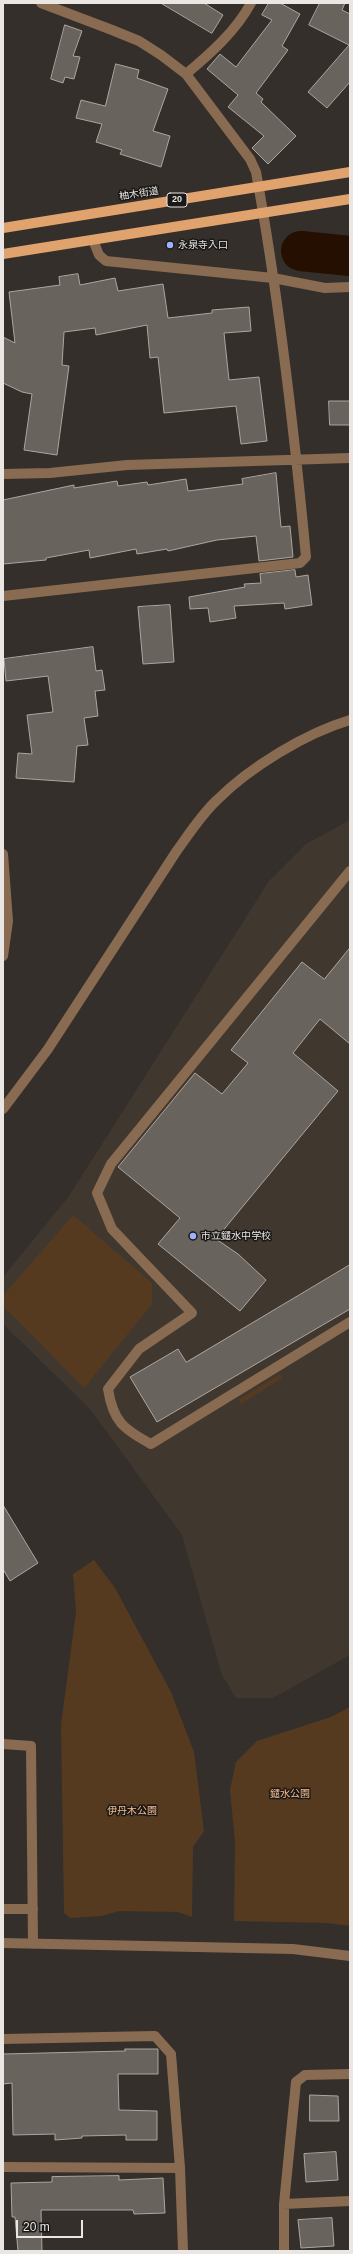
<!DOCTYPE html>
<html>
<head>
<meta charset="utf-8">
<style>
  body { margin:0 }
  #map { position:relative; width:353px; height:2254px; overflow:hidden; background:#342f2b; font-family:Helvetica,sans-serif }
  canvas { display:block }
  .frame { position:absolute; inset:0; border:4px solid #e9e6e3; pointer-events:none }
  .scale { position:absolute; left:16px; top:2220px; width:67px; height:18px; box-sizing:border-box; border:2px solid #e9e6e3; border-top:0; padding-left:5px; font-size:12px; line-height:14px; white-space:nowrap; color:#e9e6e3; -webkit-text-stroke:3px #1a1816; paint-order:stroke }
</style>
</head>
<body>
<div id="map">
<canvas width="353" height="2254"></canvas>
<div class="frame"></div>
<div class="scale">20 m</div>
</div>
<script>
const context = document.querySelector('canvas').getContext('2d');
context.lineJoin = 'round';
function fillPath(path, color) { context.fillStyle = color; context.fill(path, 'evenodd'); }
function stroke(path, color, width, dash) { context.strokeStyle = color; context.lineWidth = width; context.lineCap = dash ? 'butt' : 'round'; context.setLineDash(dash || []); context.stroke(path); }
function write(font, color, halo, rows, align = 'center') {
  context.font = font + ' Helvetica,"Noto Sans JP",sans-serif'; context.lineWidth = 3; context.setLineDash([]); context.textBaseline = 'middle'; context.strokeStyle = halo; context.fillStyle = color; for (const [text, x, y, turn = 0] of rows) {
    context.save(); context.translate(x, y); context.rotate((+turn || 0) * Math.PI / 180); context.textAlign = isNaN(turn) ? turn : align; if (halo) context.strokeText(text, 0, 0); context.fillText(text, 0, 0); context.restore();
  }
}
fillPath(new Path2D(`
  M350,820V1655L273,1698H236L222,1675L182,1535L90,1409L3,1324V1277L69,1196L269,881L306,844Z`), '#40372f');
fillPath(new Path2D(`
  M73,1215L152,1283V1304L84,1388L3,1306V1296Z
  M280,1374L282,1378L241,1404L238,1400Z
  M94,1560L115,1588L171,1692L194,1752L204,1831L193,1847L192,1917L178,1912L119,1911L101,1916L70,1918L64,1913L61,1725L76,1612L73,1574Z
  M350,1707V1926L327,1923L234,1921L235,1842L230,1790L236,1762L257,1741L331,1717Z`), '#563a20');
stroke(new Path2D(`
  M301,251L350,256`), '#240f00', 40);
const building = new Path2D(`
  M161,3H204L223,15L212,33Z
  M269,3H280L300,14L282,46L288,50L256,93L263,99L261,102L296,136L268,164L252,148L264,136L228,107L238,95L207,69L220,54L236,67L272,20L262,15Z
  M320,3H345L342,10L350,14V82L327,108L308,92L349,45L309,25Z
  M65,25L82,31L73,56L80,57L74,79L65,77L63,83L51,79Z
  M116,64L139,70L137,78L168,89L153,131L170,136L161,167L120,154L122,150L96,142L102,124L76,118L81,100L105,106Z
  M78,274L80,285L115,278L118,291L163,284L168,318L212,313V310L249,307L251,331L224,333L229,380L259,377L267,441L241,444L236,406L164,413L158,357L150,358L147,325L96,335L95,328L64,332L62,365L69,366L57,455L24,450L32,394L22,392L3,383V337L15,343L9,292L60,285L59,277Z
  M329,401H350V425H330Z
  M276,473L281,527L290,526L293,557L259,561L256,536L217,540L168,551L167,549L137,554L136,549L90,558L89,550L46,558V560L3,564V500L74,485V488L117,481L118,486L147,482L148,485L186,479L188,491L243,484L242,479Z
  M295,570L296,577L308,575L312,605L285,609L284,603L234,606L236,618L210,622L208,608L190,609L189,597L245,587L244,584L261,583L260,574Z
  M170,605L174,662L143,664L138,607Z
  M93,647L96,671L102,670L105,690L95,691L98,716L84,718L88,745L77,746L74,782L16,778L18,753L32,754L27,715L53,712L48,676L6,681L4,659Z
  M350,948V1044L320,1019L293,1053L338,1091L216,1239L238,1254L266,1280L240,1311L158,1244L180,1218L118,1167L195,1073L222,1094L248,1063L231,1050L302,962L324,979Z
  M350,1265V1309L157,1422L130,1377L178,1349L186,1362Z
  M3,1505L38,1563L10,1581L3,1569Z
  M125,2049H158V2074H118L119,2110L157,2111V2140H126V2135L82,2136V2138L55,2140V2134L13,2135L12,2083L3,2084V2054L125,2051Z
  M310,2095L338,2096L339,2121H310Z
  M336,2152L338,2180L306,2182L304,2154Z
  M119,2176V2180L163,2178L165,2213L134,2214L133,2210H41L42,2251H18L15,2217H12L11,2183L52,2182V2177Z
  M332,2218L334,2246L301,2248L298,2220Z`);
fillPath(building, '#69635e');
stroke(building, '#aca5a0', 1);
stroke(new Path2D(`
  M186,74C210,54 236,31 251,3
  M93,240L99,255L106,261L273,278L325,288L350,287
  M3,474L50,473L127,465L350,458
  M3,596L300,563L306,557C294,428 279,299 256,172L250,159L186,74L161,55L139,41L112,30L41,3
  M3,854L8,921L3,956
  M350,871L111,1164L97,1193L112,1229L192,1313L139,1349L108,1389C113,1421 123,1429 151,1444L350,1322
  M3,1109L48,1049L176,852C189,834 201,815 217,800C250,767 306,733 350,720
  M3,1744L31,1746L33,1944
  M3,1909H33
  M3,1943L293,1949L350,1956
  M3,2039L155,2036L171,2054L180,2168L183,2251
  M3,2167L180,2168
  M284,2204L350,2201
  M284,2251V2204L296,2082L305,2075L350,2074`), '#896b51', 10);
stroke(new Path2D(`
  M3,228L350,172
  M3,254L350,199`), '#e1a36d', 10);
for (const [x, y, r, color] of [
  [170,245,4,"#9eb3fd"],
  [193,1236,4,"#9eb3fd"]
]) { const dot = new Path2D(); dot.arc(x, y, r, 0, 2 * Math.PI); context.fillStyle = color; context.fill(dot); stroke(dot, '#1a1816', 1.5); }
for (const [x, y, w] of [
  [177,200,20]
]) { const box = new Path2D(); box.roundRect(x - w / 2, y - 7, w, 14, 3); context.fillStyle = '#1a1816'; context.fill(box); stroke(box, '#e9e6e3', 1); }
write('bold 9px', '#e9e6e3', null, [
  ["20",177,200]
]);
write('10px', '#e9e6e3', '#1a1816', [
  ["柚木街道",139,194,-9]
]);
write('10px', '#e9e6e3', '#1a1816', [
  ["永泉寺入口",178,245],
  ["市立鑓水中学校",201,1236]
], 'left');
write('10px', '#f7bf8f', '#1a1816', [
  ["鑓水公園",290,1794],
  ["伊丹木公園",132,1811]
]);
</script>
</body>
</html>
